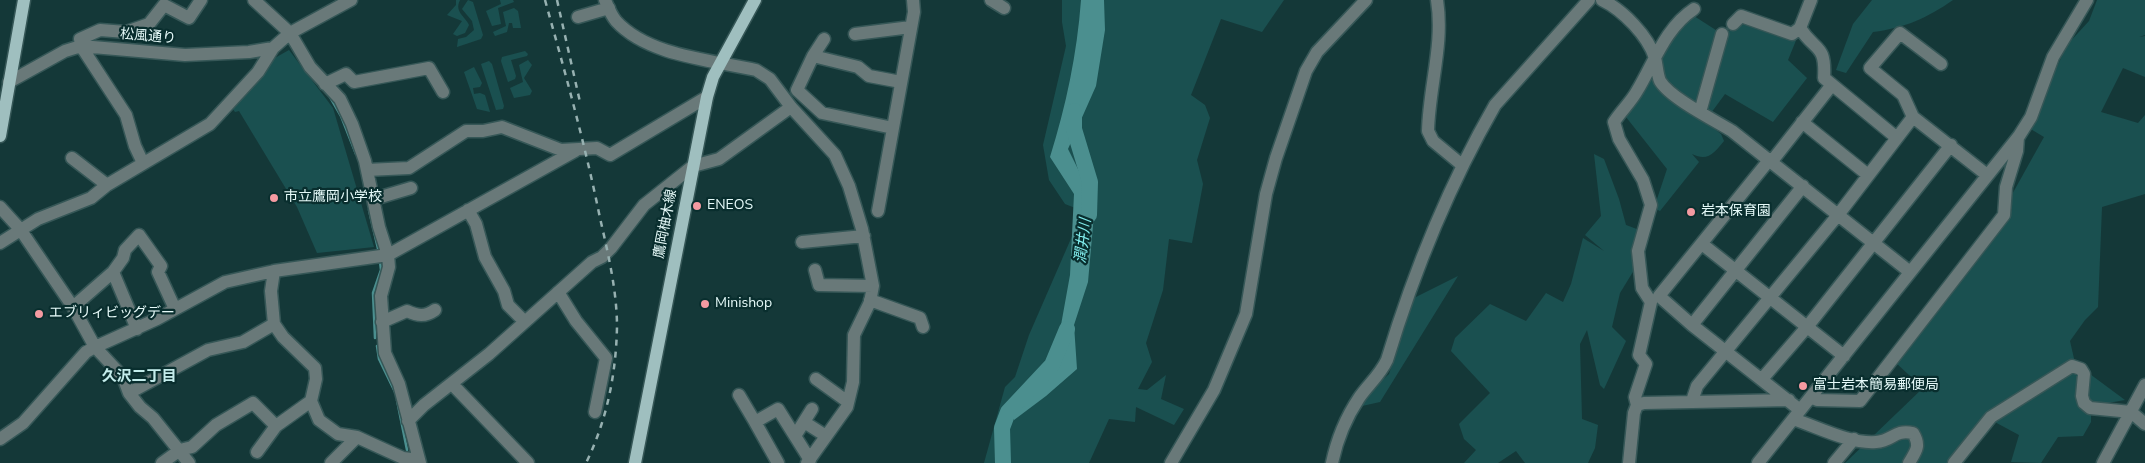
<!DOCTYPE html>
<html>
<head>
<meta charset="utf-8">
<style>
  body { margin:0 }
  canvas { display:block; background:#143838 }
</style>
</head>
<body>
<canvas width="2145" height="463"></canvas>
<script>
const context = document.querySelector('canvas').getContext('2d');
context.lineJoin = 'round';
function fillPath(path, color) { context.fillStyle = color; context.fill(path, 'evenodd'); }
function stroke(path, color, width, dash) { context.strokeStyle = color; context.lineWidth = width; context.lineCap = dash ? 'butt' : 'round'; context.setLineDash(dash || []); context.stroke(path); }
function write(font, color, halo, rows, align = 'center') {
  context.font = font + ' "Nunito Sans","Noto Sans JP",sans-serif'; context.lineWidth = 4.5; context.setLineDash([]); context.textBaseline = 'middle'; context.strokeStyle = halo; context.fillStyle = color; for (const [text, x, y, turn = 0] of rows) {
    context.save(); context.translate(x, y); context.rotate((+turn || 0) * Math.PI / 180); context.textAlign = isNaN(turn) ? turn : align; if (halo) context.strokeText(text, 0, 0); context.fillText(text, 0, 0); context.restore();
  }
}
fillPath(new Path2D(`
  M456,0H460C454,12 465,16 469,25L465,33L457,36L453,34L462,21L447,15L456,5Z
  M468,0L473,2L483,35L481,39L457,47L458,39L466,37L474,30L472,21L462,9Z
  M500,0H513L514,2L498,8L501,24L492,26L486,11L501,4Z
  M1062,0H1284L1262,32L1221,19L1191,95L1205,105L1210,118L1197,160L1203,184L1192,243L1169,239L1163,290L1146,343L1152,362L1138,389L1147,390L1166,375L1161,399L1184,409L1174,425L1136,407L1135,422L1109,419L1089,463H984L1005,387L1015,377L1029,335L1083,211L1065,204L1049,180L1043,145L1066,46L1062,22Z
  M1872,0H1953C1927,18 1905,28 1873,32L1846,73L1836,70L1853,24Z
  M2097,0H2145V35L2139,37L2145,36V77L2123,68L2101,112L2138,123L2145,115V194L2102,207L2098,307L2085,320L2070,341L2075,363L2125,400L2091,406V422L2083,436L2058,437L2041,463L2011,462L2019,435L1993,421L2067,368L1986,416L1947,463H1845L1923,388L1894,361L2012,210L2010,198L2044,137L2029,128L2067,45L2089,21Z
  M514,8L518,11L521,28H513L512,23H509L507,32L495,36L493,32L506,26L503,12Z
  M1694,16L1722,34L1745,24L1797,38L1788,60L1807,78L1773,122L1725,94L1711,113L1696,114L1721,134L1724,141C1714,153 1708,162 1692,154L1699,162L1660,211L1654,208L1667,169L1626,117C1644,80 1661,42 1694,16Z
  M289,50L333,108L374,247L317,253L297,207L239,111L235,112L230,105L273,59Z
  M525,51L528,54L527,56L511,60L516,76L515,79L508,82L501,61L502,57Z
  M528,60L532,65L524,78L532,91L530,95L514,98L510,88L523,82L519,65Z
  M489,61L492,64L504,106L503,109L496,110L481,64Z
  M474,67L482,83L480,87L473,88L474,94L480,93L485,95L490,112L477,109L464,72Z
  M1594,154L1604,159L1619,199L1626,225L1642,231V257L1620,293L1612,327L1626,341L1604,389L1600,385L1587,330L1580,344L1582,419L1598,425L1595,448L1588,463H1525L1516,451L1498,463H1464L1476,450L1464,439L1459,424L1490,393L1451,351L1455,338L1490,304L1526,321L1546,293L1563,302L1571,284L1583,238L1604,251L1585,235L1601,216Z
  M1458,276L1380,402L1362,406L1363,398L1389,374L1414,298Z`), '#1a5050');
fillPath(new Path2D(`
  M1081,0H1104L1105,30L1096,86L1068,149L1095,203L1088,282L1074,325L1077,369L1046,396L1014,420L1013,396L1057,364L1061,325L1070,275L1074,194L1050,157C1066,106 1077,54 1081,0Z`), '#4b8f8f');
stroke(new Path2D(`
  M330,97L341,116L356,154
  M369,210L379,253
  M375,338L373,293L381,270L380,261
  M377,346L379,359L395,392
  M397,400L407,450`), '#4b8f8f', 2.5);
stroke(new Path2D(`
  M1074,111V129L1090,182L1089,215
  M1003,463L1002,428L1008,412L1052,365L1067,329`), '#4b8f8f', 16);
const minor = new Path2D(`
  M254,0L290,33L310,67L340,99L352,124L365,161L379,227L388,255L389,267L381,296L385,353L399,384L420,463
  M605,0C608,7 611,15 616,21C648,56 711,60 756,70L770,79L791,107L835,155L849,186L862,229L873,286L870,302L854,335L853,382L847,407L807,463
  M991,0L1004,8
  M1437,0C1444,44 1429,87 1428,131L1433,141L1462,165
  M1602,0C1623,10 1648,36 1655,58C1657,65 1657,74 1660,81C1670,98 1714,120 1732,131L1910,272
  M1811,0L1800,28C1815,52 1826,43 1824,78L1897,138
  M578,17L609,8
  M1733,24L1741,16L1792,34L1800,28
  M855,34L911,27
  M813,56L824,39
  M1941,64L1900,33L1870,68L1903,95L1913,117L1987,175
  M9,82L65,51L81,46L185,55L249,52L273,48L290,33L351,0
  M325,84L346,74L354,82L429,68L443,92
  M1700,112L1722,34
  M1802,122L1868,175
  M893,128L822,113L797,90L813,56L858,67L869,76L901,82
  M72,158L107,185
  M1770,159L1659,296L1692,325L1800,410
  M1772,161L1831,86
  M143,163L135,146L126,115L81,46L80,39L100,30L126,32L149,24L164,5L189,18L201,0
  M367,170L409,168L466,131H483L502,127L561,150L597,148L610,155L707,97
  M374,199L411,188
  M0,207L20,229L73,307L95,347L123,377L129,393L140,407L153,418L189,463
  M468,210L476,224L485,257L504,291L508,305L525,322
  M878,211L914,12L913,0
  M802,242L864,236
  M0,243L38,219L91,198L107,185L210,124L258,72L273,48
  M1702,244L1844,356
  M815,270L819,285L873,286
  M274,271L271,291L274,324L283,337L315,368L316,379L311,401L319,420L338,434L357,437L403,458L419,460L417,463
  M113,272L137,329
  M558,292L576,321L606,358L595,412
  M870,300L920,318L923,327
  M73,307L113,272L123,258L125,250L139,235L161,266L158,272L175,309
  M382,322L407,311C418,316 425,317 435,310
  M1692,325L1803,186
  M816,379L848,402
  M1762,379L1807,327L1951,145
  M452,384L528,463
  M129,393L208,350L243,342L274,324
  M739,395L755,422L778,409L810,460
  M1811,397L1817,400L1860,401L2004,215L2006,187L2017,151L2018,137
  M1692,401L1697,386L1838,215L1913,117
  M1637,405L1635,397L1646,364L1639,355L1651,302L1642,288L1638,251L1651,205L1643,180L1619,139L1614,122C1621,111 1631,102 1637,91C1654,63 1665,28 1694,9
  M1793,419C1818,427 1849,444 1876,442C1893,441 1894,429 1913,433C1921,446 1916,451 1909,463
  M408,421L424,405L489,354L592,262L602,257L611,248L644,205L693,166L719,159L791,107
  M755,422L778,463
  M804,422L826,436
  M795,436L812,409
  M0,439L23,423L86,352L95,347L157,319L225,282L274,271L388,255L575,151
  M257,452L276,426L311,401
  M162,463L180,450L192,447L216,425L253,403L276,426
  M331,463L357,437
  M1171,463L1214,390L1246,314L1266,194L1276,158L1306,71L1317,52L1366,0
  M1332,463C1337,439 1345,419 1359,398C1368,385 1380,375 1387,360C1414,271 1449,185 1495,105L1589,0
  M1629,463L1634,413L1637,405L1644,403L1789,400
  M1758,463L2019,136L2031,117L2053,57L2087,0
  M1834,463L1854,439
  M1954,463L1991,417L2072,366L2081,369L2084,374L2082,396L2084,403L2090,408L2131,412L2145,424
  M2103,463L2145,385`);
const major = new Path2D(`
  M0,136L24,0
  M635,463L707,97L713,77L755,0`);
stroke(minor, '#365757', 15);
stroke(major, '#365757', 15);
stroke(minor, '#697979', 12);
stroke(major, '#9fbfbf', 12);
stroke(new Path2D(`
  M545,0C565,72 585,144 600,218C608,253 617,291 617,327C616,374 607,420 586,463
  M557,0L580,102`), '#97b1b1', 2.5, [6, 6]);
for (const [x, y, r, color] of [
  [274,198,5,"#f49aa1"],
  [697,206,5,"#f49aa1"],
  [1691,212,5,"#f49aa1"],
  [705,304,5,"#f49aa1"],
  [39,314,5,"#f49aa1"],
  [1803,386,5,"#f49aa1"]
]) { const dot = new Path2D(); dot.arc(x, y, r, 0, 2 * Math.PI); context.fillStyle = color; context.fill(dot); stroke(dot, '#092e2e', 2); }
write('14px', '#e6faf9', '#092e2e', [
  ["松風通り",148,37,5],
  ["鷹岡柚木線",666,224,-79]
]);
write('14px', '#e6faf9', '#092e2e', [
  ["市立鷹岡小学校",284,198],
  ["ENEOS",707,206],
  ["岩本保育園",1701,212],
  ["Minishop",715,304],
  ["エブリィビッグデー",49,314],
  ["富士岩本簡易郵便局",1813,386]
], 'left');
write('italic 15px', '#81ecec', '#092e2e', [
  ["潤井川",1084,241,-83]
]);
write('bold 15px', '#c4eceb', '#092e2e', [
  ["久沢二丁目",139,377]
]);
</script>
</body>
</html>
